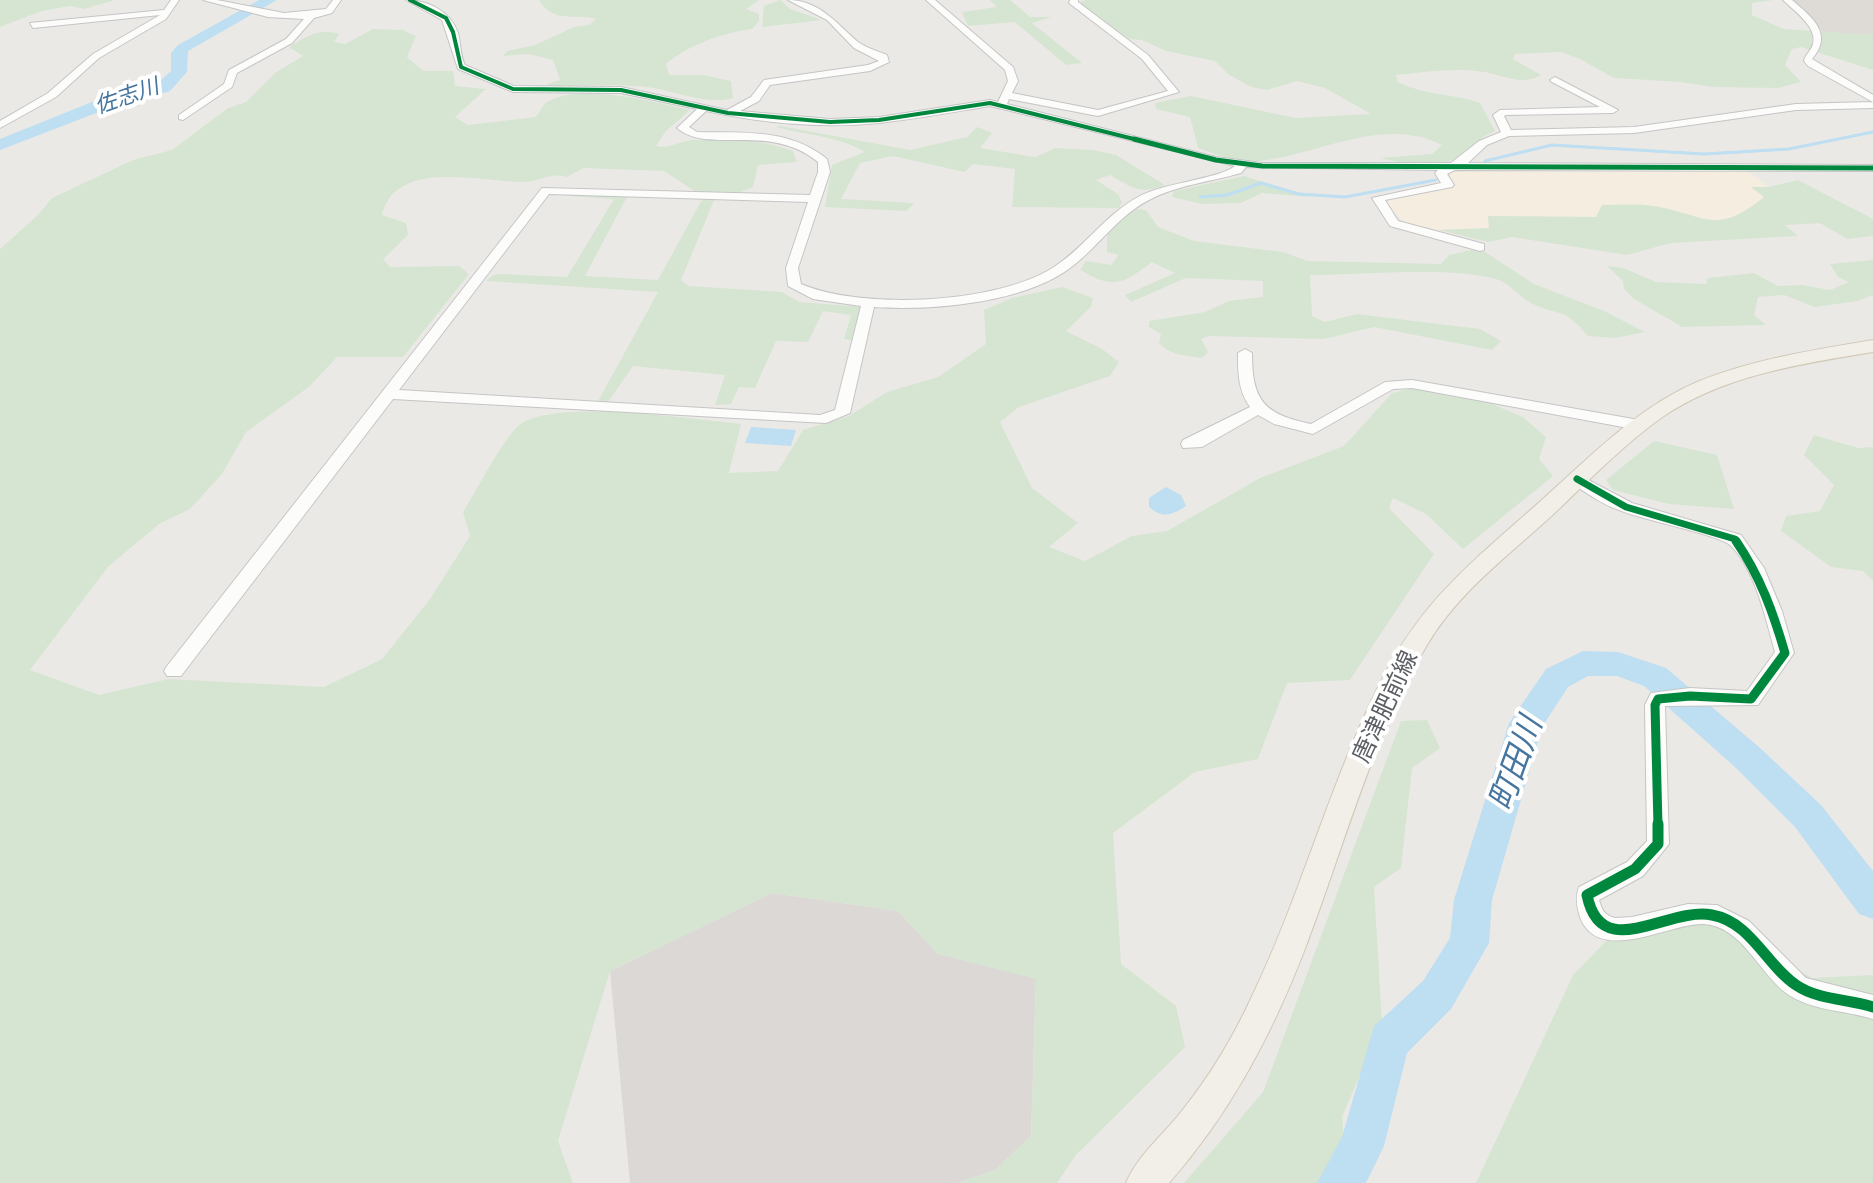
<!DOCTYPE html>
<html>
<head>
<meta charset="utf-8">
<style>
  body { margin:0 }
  canvas { display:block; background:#ebe9e6 }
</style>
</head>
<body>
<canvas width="1873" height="1183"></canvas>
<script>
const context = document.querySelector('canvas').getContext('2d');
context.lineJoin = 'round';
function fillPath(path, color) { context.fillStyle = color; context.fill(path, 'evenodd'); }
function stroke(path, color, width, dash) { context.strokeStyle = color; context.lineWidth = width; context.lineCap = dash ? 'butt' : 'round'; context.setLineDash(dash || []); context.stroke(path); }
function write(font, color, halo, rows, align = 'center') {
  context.font = font + ' "Noto Sans","Noto Sans JP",sans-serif'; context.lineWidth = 8; context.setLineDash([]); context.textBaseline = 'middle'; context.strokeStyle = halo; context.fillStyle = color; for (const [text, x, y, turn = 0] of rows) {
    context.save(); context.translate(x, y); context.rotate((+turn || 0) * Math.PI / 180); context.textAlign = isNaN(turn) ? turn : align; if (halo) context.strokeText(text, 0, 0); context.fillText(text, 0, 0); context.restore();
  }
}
fillPath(new Path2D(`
  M1445,171L1749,172L1769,187L1752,188L1764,197L1742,215L1711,222L1657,206L1597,217L1489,216V228L1439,230L1405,223L1386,203L1388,198L1454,186Z`), '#f4ede0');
fillPath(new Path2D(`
  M772,893L898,911L938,954L1036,978L1031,1136L995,1170L958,1183H630L610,971Z`), '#dbd8d6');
fillPath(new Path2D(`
  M1791,0H1873V35L1823,32Z`), '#dedbd6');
fillPath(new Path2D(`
  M0,0H115L84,9L70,6L42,11L0,27Z
  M539,0H759L746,9L759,14V21L752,29C723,33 688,45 666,64L669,75H704L731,81L733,98C706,106 674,90 646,87C614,84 584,85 552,87L547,84L560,80L553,60L529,54L503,56L507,51L535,45L574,27L589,25L596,19C578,13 554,25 539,0Z
  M780,0L790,9L822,20L762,27L764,6Z
  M990,0H1010L1030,17H1052L1032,23L1082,63L1066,65L1015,22L968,26L962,12L997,7Z
  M1086,0H1773L1752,3V15L1784,29L1873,35V70L1801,47L1792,49L1785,65L1801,82L1778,88L1713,87L1681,82L1614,78L1580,59L1561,52L1515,54L1513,59L1541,75C1523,86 1504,76 1485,72C1457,67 1424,72 1396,75L1398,82C1427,96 1451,93 1480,103L1495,131C1479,138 1470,147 1457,157C1438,171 1401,163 1380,158L1432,154L1442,145C1384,115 1318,155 1259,161C1238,163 1217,155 1198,148L1190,117L1156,109L1155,103L1191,96L1296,118L1371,114L1325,88L1297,81L1267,90L1251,87L1228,74L1215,61L1166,51L1142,40L1129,39L1078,3Z
  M373,29L403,30L416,36L407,57L423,71H453L455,86L486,89L455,117L468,125L536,117C539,113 543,105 547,102C578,82 656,102 690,110L666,131L656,146C670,149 679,141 693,140C727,138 760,139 793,151L797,162L758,165L753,187L741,192H696L664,171L583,168L567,177C551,172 541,181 525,182C481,182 395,158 382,215L406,223L408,235L383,259L390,267L459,266L469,274L403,357H337L309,387L246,432L222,474L190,509L159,524L108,567L30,670L99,695L168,679L324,687L382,659L430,599L470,536L463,512C478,488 498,448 516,428C546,396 696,420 741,424L729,473L778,471L803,430L849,416L887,392L938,377L986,344L984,310L1012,298L1062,287L1093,298L1091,307L1066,331L1102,349L1119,362L1110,376L1019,407L1000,422L1032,488L1078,523L1049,547L1085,561L1132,536L1167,531L1260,478L1344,446L1392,393L1412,388L1487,402L1523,417L1546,437L1539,459L1553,476L1463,549L1426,514L1393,498L1389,508L1434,554L1350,680L1287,683L1258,759L1195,772L1113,833L1121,964L1176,1006L1185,1047L1076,1155L1057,1183H958L995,1170L1031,1136L1036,979L938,954L898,911L772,893L610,971L558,1141L573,1183H0V249L39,214L52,198L133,160L172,150L228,108L246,102L275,73L303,56L289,47C305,37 321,27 339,34L334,42L345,44Z
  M780,126L910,150L967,137L977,127L992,133L980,148L1035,157L1056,148L1093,150L1116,155L1165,185C1140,195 1133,188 1110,175L1096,180L1118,194L1122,202L1119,208L1012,207L1015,169L973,164L965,172L893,156L860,163L841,199L914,203L907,211L825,207L832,165L865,152C839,136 805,135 776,127Z
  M1244,176L1311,197L1262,193L1241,203L1202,204L1172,197L1174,191Z
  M1798,180L1873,219V236L1847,239L1820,223L1785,225L1798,236L1671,243L1627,255L1512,237L1488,242L1439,230L1489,228L1488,216L1596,217L1602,205C1620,205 1641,203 1659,207C1709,217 1717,235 1764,197L1751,187H1769Z
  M572,192L628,195L585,276L658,280L700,203L704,198H715L681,280L689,286L782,292L799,302L863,307L856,341L844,339L851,315L823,311L808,342L776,341L755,388L739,387L731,404L715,405L725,375L633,366L608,402L597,403L658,292L486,281L493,275L501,274L567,277L614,199L570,196Z
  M1135,209L1146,210L1158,227L1194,241L1283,252L1308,261L1441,264L1449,255L1471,250L1485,252L1534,284L1604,311L1645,332L1615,338L1588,336C1562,305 1561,318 1531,303C1519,297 1510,283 1496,279C1451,266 1360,275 1310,275L1312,316L1325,322L1357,314L1480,329L1501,341L1492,350L1374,327L1324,339L1209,336L1201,339L1208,352L1202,358C1187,356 1170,355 1159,343L1161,334L1149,327V321L1205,312L1229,301L1263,297V281L1186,278L1131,302L1125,295L1175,273L1152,262C1122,285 1113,289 1080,270L1086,261L1111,265L1119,255L1107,252V233Z
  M1873,260V295L1857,301L1815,307L1784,295L1758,297L1754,315L1766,325L1682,327L1634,299L1624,289L1623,281L1607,266L1623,268L1656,282L1706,284L1708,278L1754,273L1778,286L1802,285L1830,290L1849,282L1838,277L1830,264Z
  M1814,435L1858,448L1873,447V581L1863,571L1831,567L1781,531L1786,516L1820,511L1834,485L1804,455Z
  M1654,441L1717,455L1734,509L1669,504L1613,490L1606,480Z
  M1427,720L1440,748L1412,768L1401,868L1374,887L1382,1023L1342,1117L1347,1183H1184L1263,1092L1401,721Z
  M1707,919L1812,978L1873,975V1183H1476L1573,975L1607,940Z`), '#d6e5d2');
fillPath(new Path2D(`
  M751,427L796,430L791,446L745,443Z
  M1166,487L1181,495L1186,506C1172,515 1163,519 1149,507V498Z`), '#bedef2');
stroke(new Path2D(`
  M1485,161L1552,145L1704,154L1789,149L1873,132
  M1200,197L1227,195L1261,183L1299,194L1345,197L1436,180`), '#bedef2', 3);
fillPath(new Path2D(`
  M259,0H277L188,51L187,72L170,91L104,110L0,150V139L92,102L158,83L171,71V53L178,45Z
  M1583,651L1618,652L1666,668L1760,748L1821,805L1873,871V919L1859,914L1795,827L1736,768L1644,686L1617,676H1588L1568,687L1542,727L1492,900L1489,943L1451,1009L1407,1053L1384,1146L1366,1183H1317L1342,1137L1374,1026L1423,981L1450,938L1454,900L1509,723L1546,669Z`), '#bedef2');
const minor = new Path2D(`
  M171,0H179L166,19L99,58L56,97L0,128V121L48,93L93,54L160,15L33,28L30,23L164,10Z
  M203,0H217L284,13L326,9L333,0H341L332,13L314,18L292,43L237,73L232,87L183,120L179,119V115L224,84L229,70L286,39L304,19L268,17Z
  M406,0C427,0 451,11 458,33C461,44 460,55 465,65L514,86L621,87L727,110L751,97L764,80L868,65L879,61L854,48L827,20L788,0C819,0 836,23 858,42C866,48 878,51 887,55L889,62L870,71L770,85L759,101L740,111L830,119L879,117L990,100L998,102L1008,81L1005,70L926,0H935L1013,67L1018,81L1012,93L1098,110L1168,91L1142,59L1069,3L1070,0H1078V2L1148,55L1179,92L1098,116L1009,99L1007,104L1216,157L1262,163H1451L1479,141L1501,132L1493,115L1500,110L1600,107L1552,82L1550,80L1555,77L1618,110L1613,113L1506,115L1504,116L1511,130L1634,127L1796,104L1873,102L1808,66L1804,61C1805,55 1811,51 1813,44C1818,27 1793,10 1783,0H1792C1812,17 1834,34 1812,59L1873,95V108L1796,110L1634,133L1509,136L1487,145L1468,163L1873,165V171L1455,170L1447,174L1454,185L1452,187L1385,200L1398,221L1484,244V250L1480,251L1390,226L1372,198L1441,183L1435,173L1438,170L1246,167L1241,173C1210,182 1176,185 1147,201C1118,217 1100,244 1074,265C1028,303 932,311 874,307L850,413L826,423L393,399L181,676H167L164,671L167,666L542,188L810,195L818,172V162C769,122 709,155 677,128L697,109L621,93L513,92L458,69L442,20ZM990,106L1235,166C1216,180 1165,182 1138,197C1105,215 1085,247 1054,267C997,304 862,310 801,284L798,268L830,172L827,159C789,128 743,133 697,132L689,127L706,111C761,123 824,129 879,123C916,119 953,112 990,106ZM549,194L808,202L786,268L788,286L813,299L861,306L835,410L820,415L399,390Z
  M1245,349L1252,353C1252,401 1264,414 1311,424L1385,382L1412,380L1639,420L1647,425L1639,430L1412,388L1393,389L1313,434L1274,424L1258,415L1202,447L1183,448L1181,444L1183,440L1250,407C1238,390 1238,373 1238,353Z
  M1577,474L1632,503L1741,535L1764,568L1782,611L1794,653L1758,705L1665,706L1669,844L1643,876L1599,900C1602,910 1604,915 1615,918L1632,917L1688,904L1717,905L1749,921L1806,978L1873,995V1019C1844,1010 1811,1011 1786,993C1759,973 1741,925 1703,924C1670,923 1598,966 1580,917C1577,907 1575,897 1579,887L1627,862L1647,841L1645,705L1651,693L1690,688L1747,691L1775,652C1766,620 1755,568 1730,545C1719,535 1639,519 1619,510C1601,504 1587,493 1571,483L1569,479L1571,475Z`);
const major = new Path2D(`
  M1873,340V352C1800,364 1723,375 1661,418C1625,444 1593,476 1561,507C1515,551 1460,589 1427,645C1370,742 1343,851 1303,954C1270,1038 1229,1115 1169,1183H1126C1137,1156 1163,1135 1181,1112C1210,1076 1234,1036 1253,994C1301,894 1329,786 1378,687C1422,598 1473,562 1544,498C1592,455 1637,408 1697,382C1753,359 1814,350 1873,340Z`);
stroke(minor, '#c5c5c6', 2);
stroke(major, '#d1c7b6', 2);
fillPath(minor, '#fcfcfb');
fillPath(major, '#f2efe8');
stroke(new Path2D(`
  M410,0L446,18L453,32L461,67L513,89L621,90L728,113L830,122L879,120L990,103L1142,141`), '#00873e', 4);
stroke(new Path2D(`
  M1134,139L1216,160L1262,166L1873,168`), '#00873e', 5);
stroke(new Path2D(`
  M1577,479L1626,507L1735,539L1738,543`), '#00873e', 7);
stroke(new Path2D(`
  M1658,826L1655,705L1658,699L1690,696L1751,699L1785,653C1773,612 1760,576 1736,541`), '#00873e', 9);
stroke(new Path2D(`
  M1658,824V844L1635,869L1587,895C1601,965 1668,906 1712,915C1751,922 1766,965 1796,985C1818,1000 1848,999 1873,1007`), '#00873e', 11);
write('italic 22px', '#46769f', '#fff', [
  ["佐志川",127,97,-19]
]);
write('24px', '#5c5f63', '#fff', [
  ["唐津肥前線",1386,707,-65]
]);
write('italic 32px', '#46769f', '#fff', [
  ["町田川",1517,764,-70]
]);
</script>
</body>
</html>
